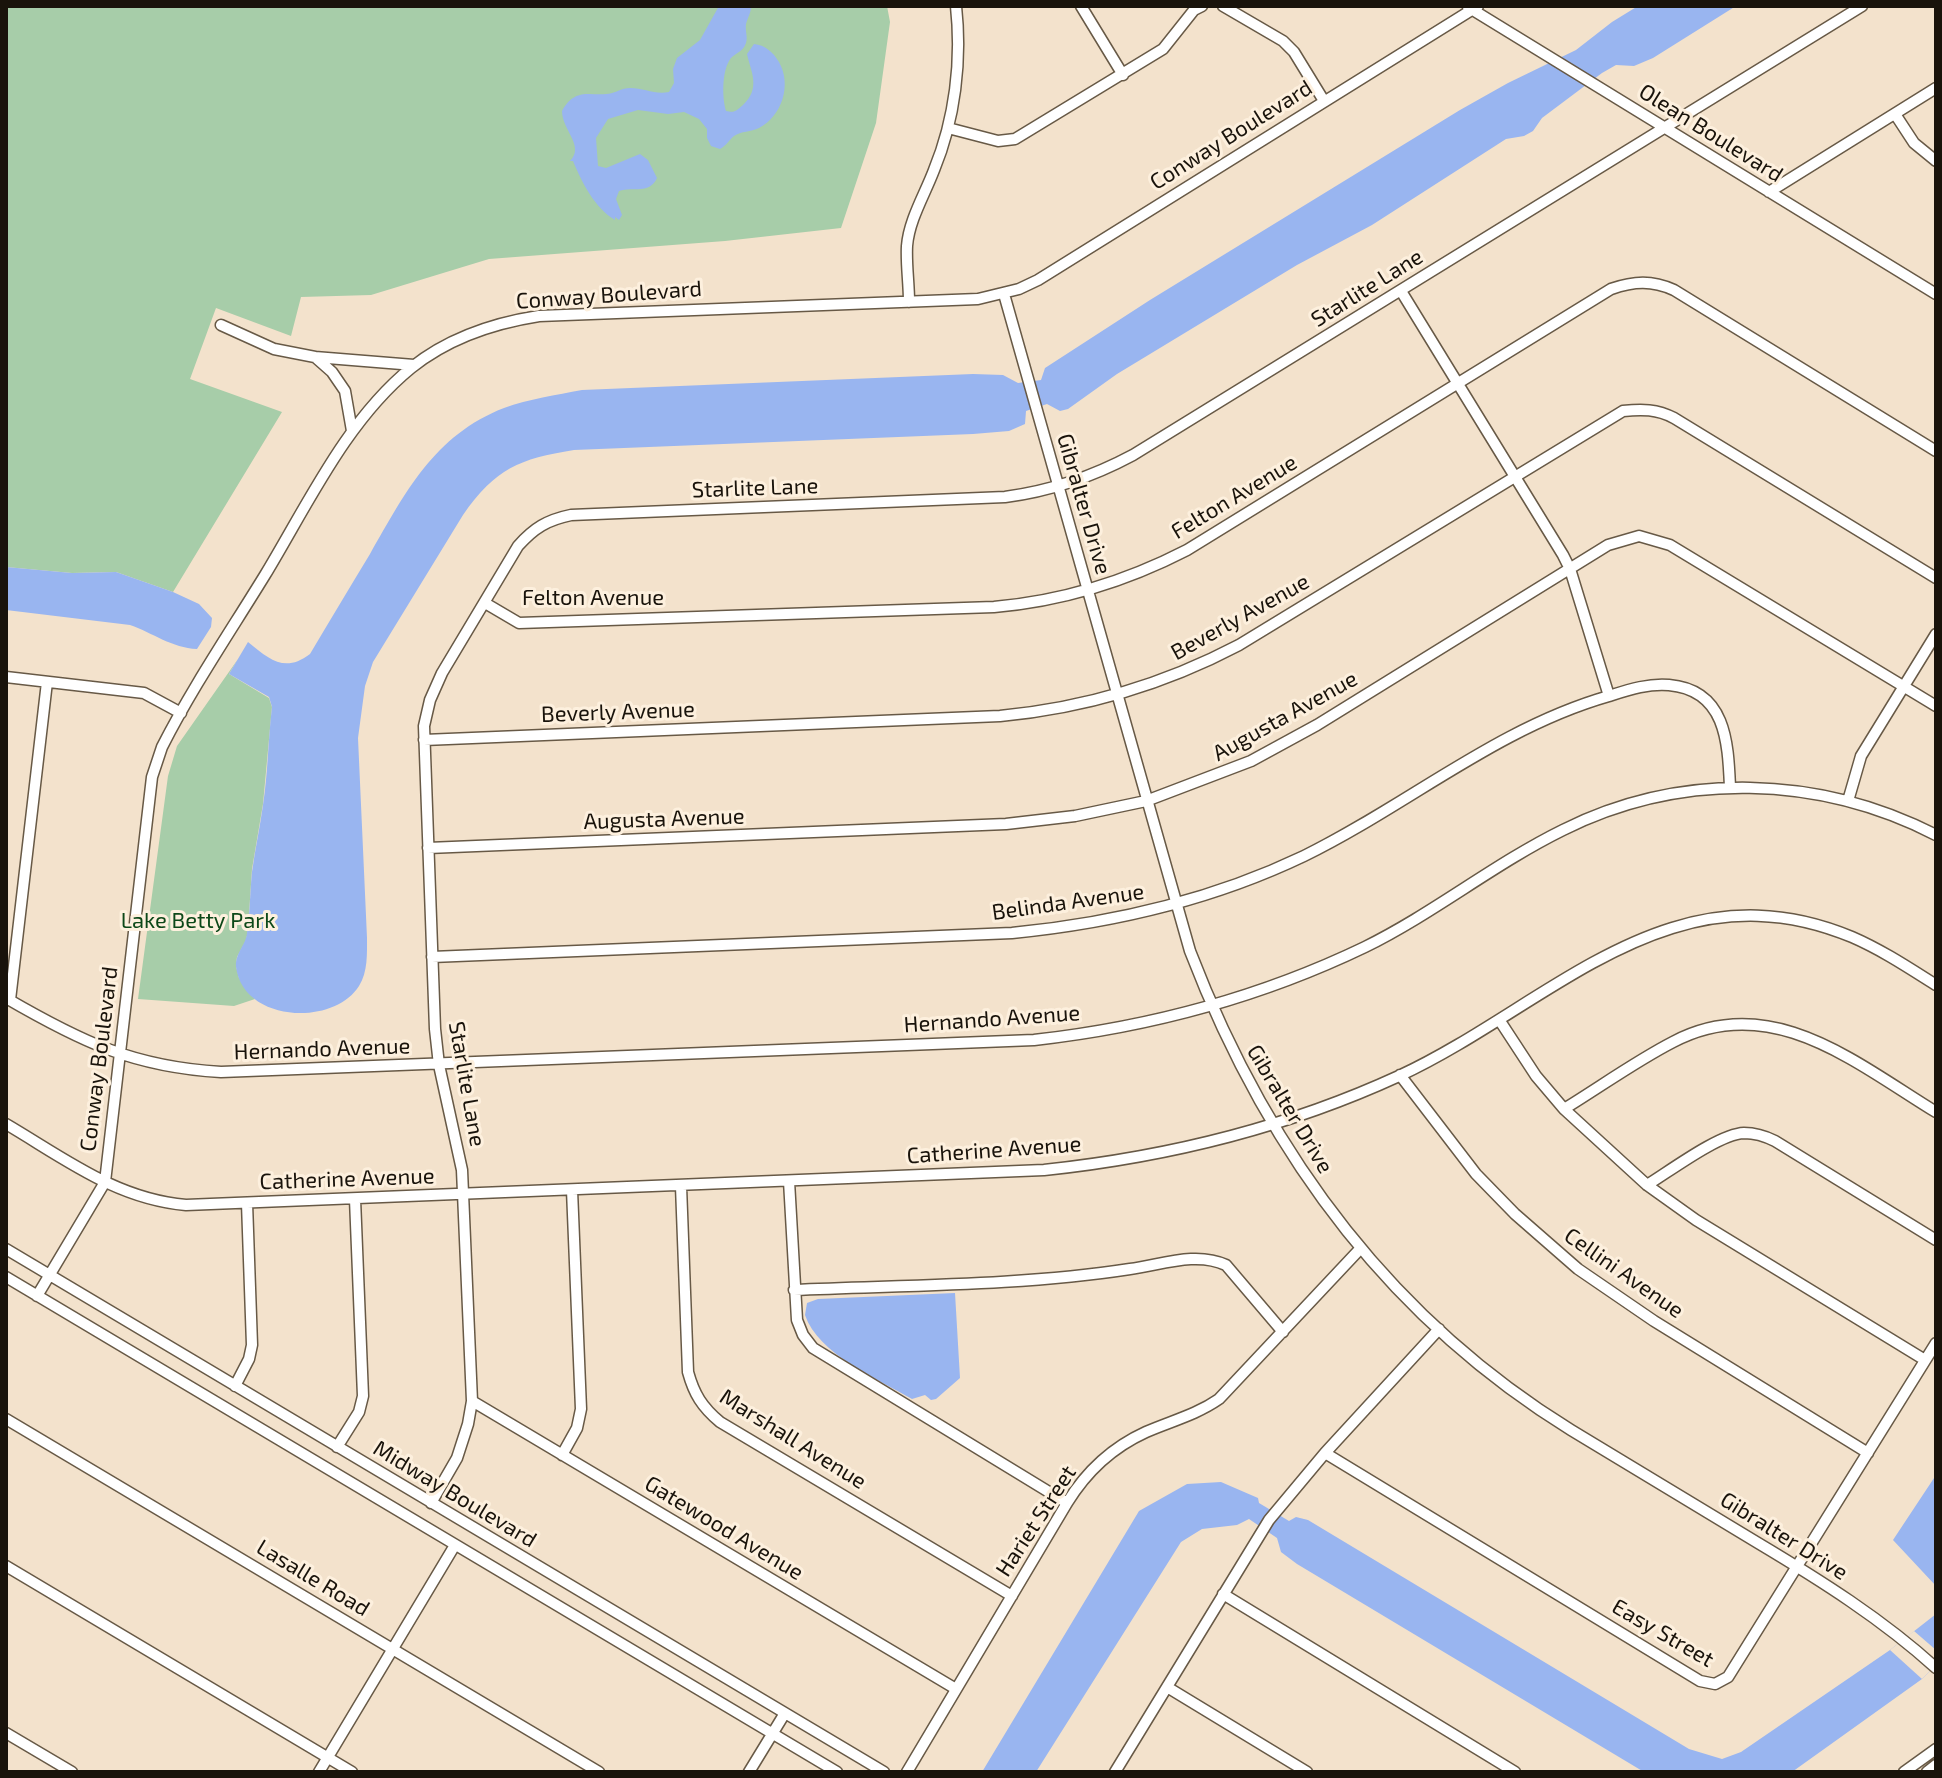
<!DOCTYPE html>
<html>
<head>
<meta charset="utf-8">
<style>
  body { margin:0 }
  #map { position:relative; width:1942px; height:1778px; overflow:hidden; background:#f3e2cc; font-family:"Exo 2",sans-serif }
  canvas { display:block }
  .frame { position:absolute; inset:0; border:8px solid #19130b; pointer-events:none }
</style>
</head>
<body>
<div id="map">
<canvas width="1942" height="1778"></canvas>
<div class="frame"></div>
</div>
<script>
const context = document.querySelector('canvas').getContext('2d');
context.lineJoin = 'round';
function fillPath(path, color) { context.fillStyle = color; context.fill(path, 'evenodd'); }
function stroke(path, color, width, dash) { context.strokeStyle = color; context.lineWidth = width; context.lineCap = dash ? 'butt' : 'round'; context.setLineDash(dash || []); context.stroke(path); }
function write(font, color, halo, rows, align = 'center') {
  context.font = font + ' "Exo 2",sans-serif'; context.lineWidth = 6; context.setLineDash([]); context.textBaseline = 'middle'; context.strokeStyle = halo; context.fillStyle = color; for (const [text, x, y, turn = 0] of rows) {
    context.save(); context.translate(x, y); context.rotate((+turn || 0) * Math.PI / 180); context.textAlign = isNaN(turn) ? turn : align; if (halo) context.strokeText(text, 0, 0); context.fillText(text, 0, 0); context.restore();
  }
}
fillPath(new Path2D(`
  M6,6H887L890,22L876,123L841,228L725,241L489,259L371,295L301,297L291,336L216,308L190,379L282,412L173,592L116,572L72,573L6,567Z
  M238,659L229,674L269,698L272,707L263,804L252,869L248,930L246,941L237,957L236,966L239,978L255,999L234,1006L138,999L168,776L177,746Z`), '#a7cda9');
fillPath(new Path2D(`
  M719,6H751C751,13 748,17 746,24C745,31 748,37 746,43C743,53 733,53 729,61C722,73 722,98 726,111C735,113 736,111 743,105C761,88 751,72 747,54L754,44C765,45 773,52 779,62C792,85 782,116 759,128C751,132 741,131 734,136C729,140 727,145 720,149L711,146L707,138V129L699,119L684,112L668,114L638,110L608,119L596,138L598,166L606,168L640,154L648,160L657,178C649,195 634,186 619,191L616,199L622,215L619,220L615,217V220C595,208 582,183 573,161H570C585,146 562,130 562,111C576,85 593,98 612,93C619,91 623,88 630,88C644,88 655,95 669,92L674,83L673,69L677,58L700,40Z
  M1638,6H1736L1653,58L1634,66L1616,65L1602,73L1542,118L1533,131L1524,136L1506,139L1372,225L1297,265L1117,374L1068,409L1060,411L1047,404L1026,411L1025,424L1009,431L973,434L574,450C519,459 496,468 463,515L373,662L365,686L358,738L367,938C367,953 368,972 359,986C333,1027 243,1022 236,967C235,953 246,945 247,933C250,913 250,892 252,872C255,849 260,827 263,805C268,773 268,740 272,707L269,697L229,674L248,642C270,660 285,673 310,654C330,620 350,587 370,554C405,493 434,435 504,408C529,399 556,395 582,390L973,374L1003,375L1018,383L1041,380L1045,368L1150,300L1460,110L1508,83L1576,50L1612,22Z
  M6,567L72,573L116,572L173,592L199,604L212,618L211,627L197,649C172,648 153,633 130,625L6,610Z
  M955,1293L960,1378L936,1399L931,1400L925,1395L912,1399C878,1379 818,1354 805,1315L807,1303L818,1299Z
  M1936,1475V1535L1934,1536L1936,1586L1893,1540Z
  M1221,1482L1258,1498L1259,1503L1289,1521L1296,1517L1308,1520L1689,1749L1722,1759L1741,1752L1890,1650L1936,1614V1665L1922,1679L1792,1772H1644L1297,1564L1281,1552L1277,1538L1249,1519L1237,1525L1202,1529L1181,1542L1036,1772H982L1139,1511L1187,1484Z`), '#99b5f0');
fillPath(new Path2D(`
  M1914,1631L1936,1650V1665L1922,1679L1890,1650Z`), '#f3e2cc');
const minor = new Path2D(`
  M1081,6L1123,75
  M1223,6L1283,41L1294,52L1324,101
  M1468,7L1936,294
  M1895,114L1914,143L1936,161
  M948,128L998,141L1015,139L1163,49L1194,10L1202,6
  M1769,192L1936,88
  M1401,291L1563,555L1570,569L1609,696
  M1004,294L1190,951C1266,1149 1388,1317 1571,1430C1633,1468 1696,1505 1758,1543C1820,1580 1882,1619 1936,1668
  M909,302C909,283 906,264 907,246C909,220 925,194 934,170C955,119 962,61 956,6
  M221,325L274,349L315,357L332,372L345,391L352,431
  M315,357L414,365
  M485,603L519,623L994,607C1063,601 1125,582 1187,550L1611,289C1634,281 1652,280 1674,290L1936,451
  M6,677L144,693L181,713
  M424,740L1000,716C1085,708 1163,685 1239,645L1623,411C1642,409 1657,409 1674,418L1936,578
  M1848,801L1861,756L1936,634
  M428,848L1006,824L1075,816L1146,801L1251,761L1317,725L1608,545L1639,536L1670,545L1936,706
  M432,957L1012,933C1114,923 1212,900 1304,856C1408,805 1497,728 1609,696C1628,690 1649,683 1669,685C1726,690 1728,742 1730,787
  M6,998C80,1041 133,1067 221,1072L1034,1040C1150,1027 1259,998 1365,947C1434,913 1494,864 1563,830C1681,771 1819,775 1936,835
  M10,1000L47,682
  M1500,1021L1536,1076L1564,1109L1647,1185L1696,1220L1925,1360
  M1400,1075L1476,1174L1515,1214L1578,1269L1654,1321L1868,1453
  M1564,1109C1600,1087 1636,1061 1673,1042C1771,990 1857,1064 1936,1112
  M6,1124C64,1158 116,1199 186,1205L1044,1170C1167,1157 1286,1128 1399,1076C1550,1006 1670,861 1852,937C1882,950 1909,968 1936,985
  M789,1181L797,1320L803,1335L813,1348L1067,1503
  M1647,1185C1670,1171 1719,1134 1744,1133C1755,1133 1765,1136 1775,1141L1936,1240
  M681,1186L688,1372C694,1394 702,1407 720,1422L1012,1596
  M6,1249L884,1772
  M6,1277L837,1772
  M794,1290C906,1285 1019,1286 1130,1269C1161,1265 1196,1251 1226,1265L1283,1332
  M37,1296L105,1182L152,777L162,747C192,688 230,632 265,575C308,504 346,421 411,368C447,339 494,323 539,316L978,299L1019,289L1038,280L1478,6
  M235,1386L249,1359L252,1345L247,1203
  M472,1401L956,1689
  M6,1419L599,1772
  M337,1447L359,1412L363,1396L355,1199
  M1325,1453L1700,1681L1715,1684L1728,1677L1936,1343
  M562,1455L577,1428L581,1409L572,1190
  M431,1503L457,1458L468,1424L472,1401L462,1170L439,1065L435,1029L424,726L430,700L442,673L518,546C534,528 547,520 571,515L1005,497C1051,491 1092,477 1133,455L1862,6
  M6,1566L352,1772
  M1223,1594L1515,1772
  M1167,1687L1307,1772
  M6,1733L72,1772
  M319,1772L455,1545
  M749,1772L785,1713
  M907,1772L1067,1503C1086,1472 1113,1447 1146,1432C1171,1421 1196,1415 1219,1399L1360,1249
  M1115,1772L1269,1520L1325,1453L1439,1329
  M1904,1772L1936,1749
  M1927,1772L1936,1765`);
stroke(minor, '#675946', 13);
stroke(minor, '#fff', 10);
write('22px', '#19130b', '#fdf0de', [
  ["Olean Boulevard",1711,133,32],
  ["Conway Boulevard",1231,135,-32],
  ["Starlite Lane",1367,288,-32],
  ["Conway Boulevard",609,295,-4],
  ["Starlite Lane",755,488,-2],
  ["Felton Avenue",1234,497,-31],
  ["Gibralter Drive",1084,504,74],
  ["Felton Avenue",593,598],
  ["Beverly Avenue",1240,617,-29],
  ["Beverly Avenue",618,712,-2],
  ["Augusta Avenue",1285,716,-29],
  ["Augusta Avenue",664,819,-2],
  ["Belinda Avenue",1068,902,-8],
  ["Hernando Avenue",992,1019,-4],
  ["Hernando Avenue",322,1049,-2],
  ["Conway Boulevard",99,1059,-83],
  ["Starlite Lane",467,1084,80],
  ["Gibralter Drive",1290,1109,59],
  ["Catherine Avenue",994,1150,-4],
  ["Catherine Avenue",347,1179,-2],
  ["Cellini Avenue",1624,1273,35],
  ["Marshall Avenue",793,1439,32],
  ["Midway Boulevard",455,1494,31],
  ["Hariet Street",1036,1521,-57],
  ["Gatewood Avenue",724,1528,31],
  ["Gibralter Drive",1784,1536,32],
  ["Lasalle Road",313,1578,31],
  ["Easy Street",1663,1633,30]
]);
write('22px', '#0d4819', '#fdf0de', [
  ["Lake Betty Park",198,921]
]);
</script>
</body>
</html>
